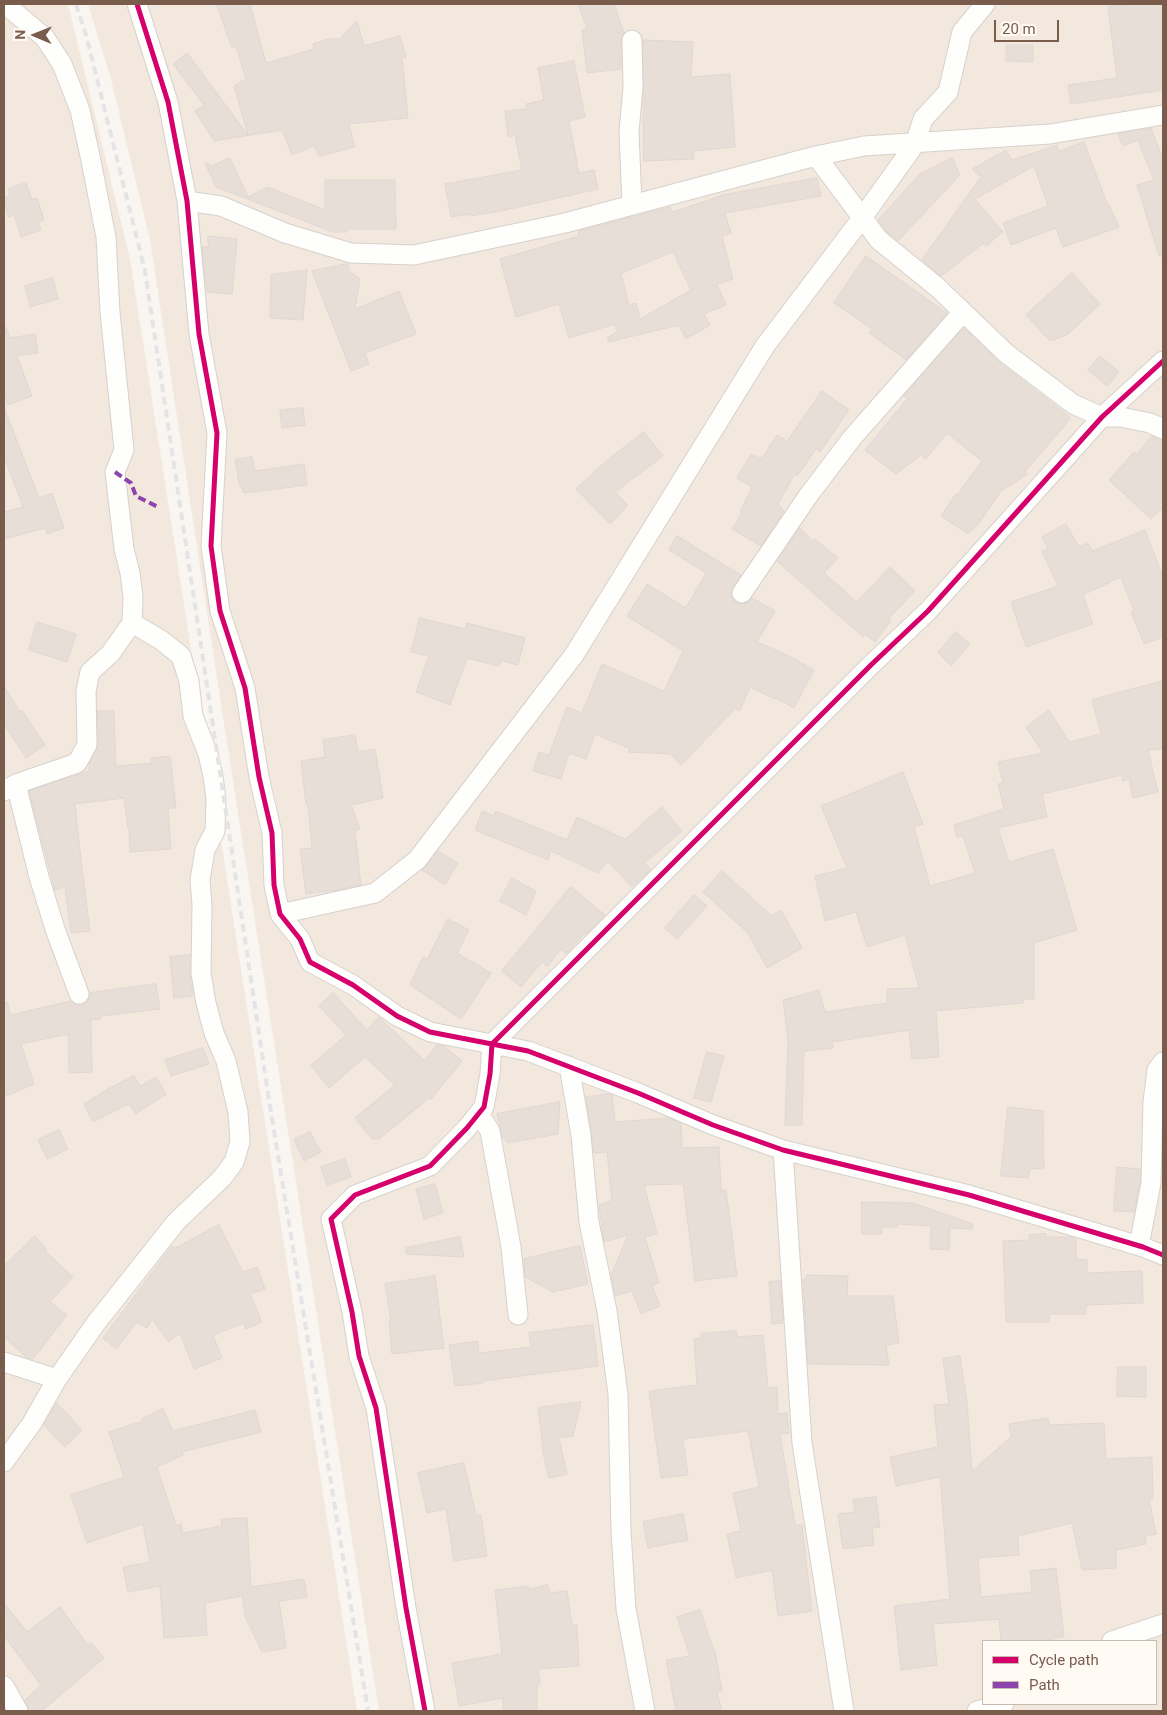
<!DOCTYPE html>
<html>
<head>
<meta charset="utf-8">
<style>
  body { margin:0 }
  #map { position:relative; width:1167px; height:1715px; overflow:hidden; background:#f9f5f0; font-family:Roboto,sans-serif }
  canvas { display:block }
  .frame { position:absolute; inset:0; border:5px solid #7a5c4d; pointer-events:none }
  .legend { position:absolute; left:982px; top:1640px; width:175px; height:65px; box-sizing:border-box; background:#fffaf3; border:1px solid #cabbb1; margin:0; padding:6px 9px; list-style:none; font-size:15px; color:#7a5c4d }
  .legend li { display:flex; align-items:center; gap:10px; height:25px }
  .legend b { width:25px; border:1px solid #cabbb1 }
  .north { position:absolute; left:10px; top:10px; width:50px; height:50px; -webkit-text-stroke:4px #fffaf3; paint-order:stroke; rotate:271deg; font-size:14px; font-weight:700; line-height:20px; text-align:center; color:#7a5c4d }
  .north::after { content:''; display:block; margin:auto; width:18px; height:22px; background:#7a5c4d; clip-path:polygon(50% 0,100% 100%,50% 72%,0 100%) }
  .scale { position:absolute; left:994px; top:20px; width:65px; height:22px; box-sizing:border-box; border:2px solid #7a5c4d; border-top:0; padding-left:6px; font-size:15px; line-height:18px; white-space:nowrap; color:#7a5c4d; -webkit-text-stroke:4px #fffaf3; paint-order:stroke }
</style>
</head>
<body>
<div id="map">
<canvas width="1167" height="1715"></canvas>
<div class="frame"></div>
<ul class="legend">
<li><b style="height:6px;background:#d6006c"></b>Cycle path</li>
<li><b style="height:6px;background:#8e44ad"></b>Path</li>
</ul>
<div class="north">N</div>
<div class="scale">20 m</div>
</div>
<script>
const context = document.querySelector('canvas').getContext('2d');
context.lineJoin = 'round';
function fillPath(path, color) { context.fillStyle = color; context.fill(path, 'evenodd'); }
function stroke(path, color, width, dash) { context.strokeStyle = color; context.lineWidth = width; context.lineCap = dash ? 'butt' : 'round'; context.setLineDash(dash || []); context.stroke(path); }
fillPath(new Path2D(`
  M4,4H68L130,259L357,1711H4Z
  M88,4H1163V1711H379L228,749L150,240L111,79ZM983,1641H1156V1704H983Z`), '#f2e8de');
const building = new Path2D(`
  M217,4H250L266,63L314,49L313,44L327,39H339L357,21L364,46L400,36L406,57L402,58L408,118L349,124L355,147L319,156L314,146L292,155L282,130L214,141L195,111L204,105L173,64L187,53L248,135L234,86L246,79L236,46L232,47Z
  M578,4H614L624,33L621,40V69L587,73L582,30L587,29Z
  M1133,4H1163V90L1071,104L1068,85L1117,78L1108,7Z
  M643,40L693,42L691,77L730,74L735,147L693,151L694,159L644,161Z
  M1007,45H1033V62L1006,61Z
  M574,61L585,117L569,121L579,173L594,170L598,189L501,211L470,216V214L451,217L445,184L522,170L515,135L508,137L505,111L527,109L526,104L544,100L538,68Z
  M1151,128L1163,159V256H1159L1137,185L1154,180L1138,140L1123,146L1118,134Z
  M1084,142L1108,206L1109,205L1119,227L1063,247L1056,228L1011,245L1003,223L1048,206L1034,166L975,199L1003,232L986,246L984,243L941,276L922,260L981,177L972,169L1006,150L1012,160L1057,145L1059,151Z
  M230,158L248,197L268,187L325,210V180H395L396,229H347V232H333L216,187L205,163L211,166Z
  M952,158L960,175L898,241L887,232L878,220L919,175Z
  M817,178L821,196L725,213L731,233L722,236L733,279L717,284L726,305L704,314L710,325L686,339L679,325L609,342L607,338L617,332L615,324L569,338L559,304L516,317L500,259L579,236L578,231L670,207L673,212L723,195ZM673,252L691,290L640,319L636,303L629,305L621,274Z
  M26,183L32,199L37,198L44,220L38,222L41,230L21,237L14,215L8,217L4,198L10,195L8,189Z
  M208,236L237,239L232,294L207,292L202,247H208Z
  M866,256L947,313L906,360L869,333L872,329L834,303Z
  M348,264L349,271L360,279L355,309L399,291L416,334L365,353L369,364L351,371L312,271Z
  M307,270L303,320L270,318L271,275Z
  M1072,273L1100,304L1067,335L1050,341L1026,315Z
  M53,278L58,299L30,307L25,286Z
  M4,326H5L10,338L35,334L38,353L17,356L32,396L8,405L4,393Z
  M964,328L1000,363L1071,418L1025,472L1028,474L1001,491L977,526L968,534L941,516L956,494L957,495L982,461L947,433L926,459L921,455L896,474L865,450L908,398L904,396Z
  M1100,356L1119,372L1107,386L1088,370Z
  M822,391L849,410L820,452L816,449L797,476L794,475L778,504L784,511L761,546L732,529L742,513L740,512L752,487L737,478L751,454L761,459L777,435L787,441Z
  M303,408L305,425L282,428L280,410Z
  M4,410H5L39,498L52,493L64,528L47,534L45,528L4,539V512L23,507L4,456Z
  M644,432L663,456L615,492L628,505L610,524L576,489L606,461Z
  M1152,436L1163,440V508L1151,519L1109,480L1134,452L1137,454Z
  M252,457L255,471L304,464L307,485L244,493L239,483L235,460Z
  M1066,524L1079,547L1088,543L1092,551L1145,530L1163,577V637L1144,644L1131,612L1134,611L1121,577L1083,595L1093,624L1026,647L1011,602L1058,586L1042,551L1048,549L1042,537Z
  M800,528L813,541L815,539L838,558L824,573L857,602L890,567L915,591L889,618L891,620L875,642L865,634L863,637L777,561Z
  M677,536L741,575L731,592L732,597L735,602L741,604L746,603L752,598L775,611L757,642L789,656L814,670L794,708L776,698L775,699L750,687L740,711L735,709L681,765L670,754L628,752L630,749L595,734L586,759L569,753L561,779L533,771L539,752L549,755L567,707L582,713L602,664L664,691L683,651L627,616L647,584L686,608L706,573L669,550Z
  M420,618L465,629L467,623L525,638L518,665L503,661L498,666L467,658L450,705L416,692L429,656L411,652Z
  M37,622L76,634L67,662L29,650Z
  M956,632L970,644L951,666L938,653Z
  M1163,681V749L1148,750L1158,792L1133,798L1129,779L1122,781V775L1042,794L1047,817L998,828L1009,862L1053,849L1077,930L1034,943V999H1023V1003L936,1011L939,1057L912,1059L909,1030L832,1042L833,1048L804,1051L802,1125H785L788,1041L783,1000L819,990L825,1012L887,1003V989L919,988L905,935L867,947L856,912L825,921L815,876L847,868L821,806L903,772L923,824L914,827L930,886L975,873L963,836L957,837L954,825L1004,809L998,784L1003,783L998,762L1043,753L1026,727L1049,710L1069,742L1101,734L1092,700Z
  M4,686L20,712L22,710L45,745L26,758L4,724Z
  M98,711H114L116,766L152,763L151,758L170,756L176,808H168L171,849L130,852L129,828L128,829L124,798L75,804L81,861L90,931L71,933L65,887L55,890L29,791L89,771V764L98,745Z
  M355,735L358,752L375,749L383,798L351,805L360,829L355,831L361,885L338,890L306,894L300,849L312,848L308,805H306L301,761L325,757L323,740Z
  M662,807L682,831L644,863L651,869L632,887L608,861L598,873L551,851L548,860L475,830L482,811L494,816L496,811L567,840L577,817L625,839Z
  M438,851L458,863L445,885L422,870Z
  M722,871L772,916L781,910L802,948L767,968L748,933L703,892Z
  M512,878L536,891L526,915L500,901Z
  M571,887L605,915L586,934L585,933L566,954L561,949L547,967L542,962L521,987L502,971Z
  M694,895L707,906L677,939L665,928Z
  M448,919L469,930L457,953L491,973L461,1019L410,985L423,957L427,959Z
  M190,955V975L193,996L174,998L170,957Z
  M156,984L160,1009L101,1016V1019L91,1020L92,1072L69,1073L68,1034L21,1044L34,1084L4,1097V1003L7,1002L11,1015L71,1001L77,1005H82L88,1001L90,993Z
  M333,993L367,1030L379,1017L424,1060L437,1045L444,1046L462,1061L431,1099L429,1098L379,1139H372L355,1118L395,1085L365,1057L329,1088L311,1065L346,1035L319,1006Z
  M203,1048L209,1064L171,1076L165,1060Z
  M707,1052L724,1056L711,1102L694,1098Z
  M134,1076L140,1086L156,1077L166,1094L136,1114L129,1104L93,1122L84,1104L106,1090Z
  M609,1094L612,1095L615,1122L669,1118L681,1124L682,1148L719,1147L721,1190H726L737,1276L695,1281L683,1184L644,1185L657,1234L645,1237L659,1283L652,1285L660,1306L641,1314L632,1291L615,1296L611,1275L628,1235L604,1242L599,1205L612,1201L607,1152L594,1153L586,1097Z
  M560,1102L558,1134L508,1143L503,1138L497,1114Z
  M1008,1107L1043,1111L1044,1168L1030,1169L1028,1178L1001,1176Z
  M59,1130L68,1149L47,1159L38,1140Z
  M310,1132L321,1152L304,1161L294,1140Z
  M345,1159L351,1177L327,1185L321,1167Z
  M1117,1167L1140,1169V1182L1134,1212L1114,1211Z
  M435,1184L443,1213L424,1219L416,1189Z
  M862,1202L913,1203L973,1224L972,1229L950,1228L949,1250L930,1249L931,1226L897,1224V1227H882V1234H862Z
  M219,1225L243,1272L257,1267L265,1289L250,1294L262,1322L246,1329L244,1323L213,1335L222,1358L194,1369L180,1333L169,1342L152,1319L147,1328L137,1322L116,1349L103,1338L172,1246L175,1248Z
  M1046,1234V1237H1070L1076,1239V1259L1087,1260V1273L1142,1271L1143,1303L1086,1305V1314H1050L1049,1322H1006L1003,1241L1030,1240L1029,1235Z
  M35,1236L47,1249L45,1251L73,1277L50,1302L67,1315L33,1359L26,1357L4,1337V1266Z
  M460,1237L464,1257L406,1254V1248Z
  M580,1246L588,1284L553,1292L525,1277L524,1259Z
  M807,1275L848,1276L847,1296H893L899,1343L886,1345L889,1365L808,1364L803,1280L806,1279Z
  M435,1276L444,1348L392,1354L389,1321H391L385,1284Z
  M780,1281L783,1323L772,1324L769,1282Z
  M593,1325L598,1366L483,1381V1383L455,1386L449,1345L478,1341L479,1353L531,1347L529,1333Z
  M736,1331L737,1337L763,1335L768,1388L777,1387L778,1414L787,1413L789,1433L780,1434L795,1525H802L812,1611L778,1616L772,1570L736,1578L727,1534L741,1531L733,1493L759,1487L748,1431L683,1439L688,1475L661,1478L649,1391L697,1385L694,1339L702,1338L701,1334Z
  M960,1356L967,1402L972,1471L1011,1437L1009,1424L1048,1418L1049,1425L1104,1423L1106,1459L1152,1457L1153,1499H1149L1156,1534L1145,1536L1146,1544L1116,1550V1568L1082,1570L1072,1523L1018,1536L1019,1555L978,1558L981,1597L1032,1592L1030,1571L1056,1568L1064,1637L1053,1638V1641H1001L999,1619L933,1624L937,1665L901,1670L894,1606L950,1599L940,1477L896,1486L890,1457L938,1447L934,1405L949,1404L943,1359Z
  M1118,1367H1146V1397L1117,1396Z
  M581,1402L573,1436L559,1438L567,1474L549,1478L542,1449H543L538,1408Z
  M57,1403L82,1430L65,1447L44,1425Z
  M163,1409L173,1431L255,1410L261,1432L182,1452L183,1455L157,1467L176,1525L181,1524L183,1533L222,1526L221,1519L247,1518L251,1587L304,1579L307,1597L279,1601L286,1648L262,1652L245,1616L242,1596L205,1603L207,1635L164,1638L160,1586L128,1592L123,1567L150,1562L143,1524L87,1543L71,1495L124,1477L109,1432L143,1421L142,1419Z
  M464,1463L476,1515H481L487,1556L454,1561L446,1509L427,1513L418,1473Z
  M876,1497L880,1527L872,1528L874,1545L843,1549L838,1514L855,1512L853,1500Z
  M683,1514L688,1540L648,1548L643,1522Z
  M548,1585L550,1593L567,1591L572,1625H577L579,1666L538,1669L540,1684H537V1711H503V1698L459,1706L452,1663L502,1654L495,1590L528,1586V1589Z
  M4,1603L27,1632L60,1607L88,1645L91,1643L104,1658L42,1711H29L25,1700L41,1685L4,1636Z
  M700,1610L714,1651H715L722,1691L717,1692L722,1711H676L666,1660L690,1656L677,1617Z`);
fillPath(building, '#e6ded7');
stroke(building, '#e2d8d2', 1);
const street = new Path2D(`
  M137,4L168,102L187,201L199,334L217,433L211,546L220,611L245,688L259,777L272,833L274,885L280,914L300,939L310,962L353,985L397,1016L430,1032L528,1051L638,1093L713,1125L783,1150L969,1195L1143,1247L1163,1255
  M816,156L879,240L937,287L1007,354L1073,404L1102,417H1121L1150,423L1163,429
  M187,201L221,206L285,233L351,253L414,255L565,223L816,156L864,146L1050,134L1163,115
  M632,205L629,132L633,87L632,40
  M742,593L808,496L852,438L963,312
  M16,784L39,877L55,929L79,994
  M4,791L16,784L77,763L87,745L86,691L90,672L110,654L132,623
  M280,914L375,893L417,860L574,655L765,346L862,218L915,144L923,119L948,92L962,32L985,4
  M569,1066L581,1135L589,1222L607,1311L618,1394L621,1531L626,1609L645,1711
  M479,1114L490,1131L511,1247L518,1315
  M783,1150L802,1443L844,1711
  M1139,1246L1151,1183L1153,1102L1157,1070L1163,1062
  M4,1362L57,1379
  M4,1462L32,1423L57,1379L96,1323L176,1222L222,1178L234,1162L240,1142L238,1112L226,1061L214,1033L206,1003L201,973L202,905L200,880L205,850L215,831L216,799L213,776L208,754L193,716L189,681L181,656L161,640L132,623L133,597L130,573L124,549L115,472L124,450L110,312L106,237L90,156L80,110L62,64L45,38L5,4
  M1112,1641L1163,1624
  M4,1686L18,1711
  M425,1711L406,1608L376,1408L359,1356L352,1312L331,1219L355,1195L430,1166L467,1128L484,1107L490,1074L492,1044L872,664L928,611L1102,417L1163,361
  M977,1711L1004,1704`);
stroke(street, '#d7d1cb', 21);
stroke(street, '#fefefd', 19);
stroke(new Path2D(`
  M76,4L86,35L145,271L269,1100L368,1711`), '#e6e3e7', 4, [8, 5]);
stroke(new Path2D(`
  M115,472L131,483L136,496L158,507`), '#8e44ad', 4, [8, 4]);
stroke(new Path2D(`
  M137,4L168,102L187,201L199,334L217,433L211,546L220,611L245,688L259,777L272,833L274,885L280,914L300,939L310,962L353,985L397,1016L430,1032L528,1051L638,1093L713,1125L783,1150L969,1195L1143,1247L1163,1255
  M425,1711L406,1608L376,1408L359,1356L352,1312L331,1219L355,1195L430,1166L467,1128L484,1107L490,1074L492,1044L872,664L928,611L1102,417L1163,361`), '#d6006c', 5);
</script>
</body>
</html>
